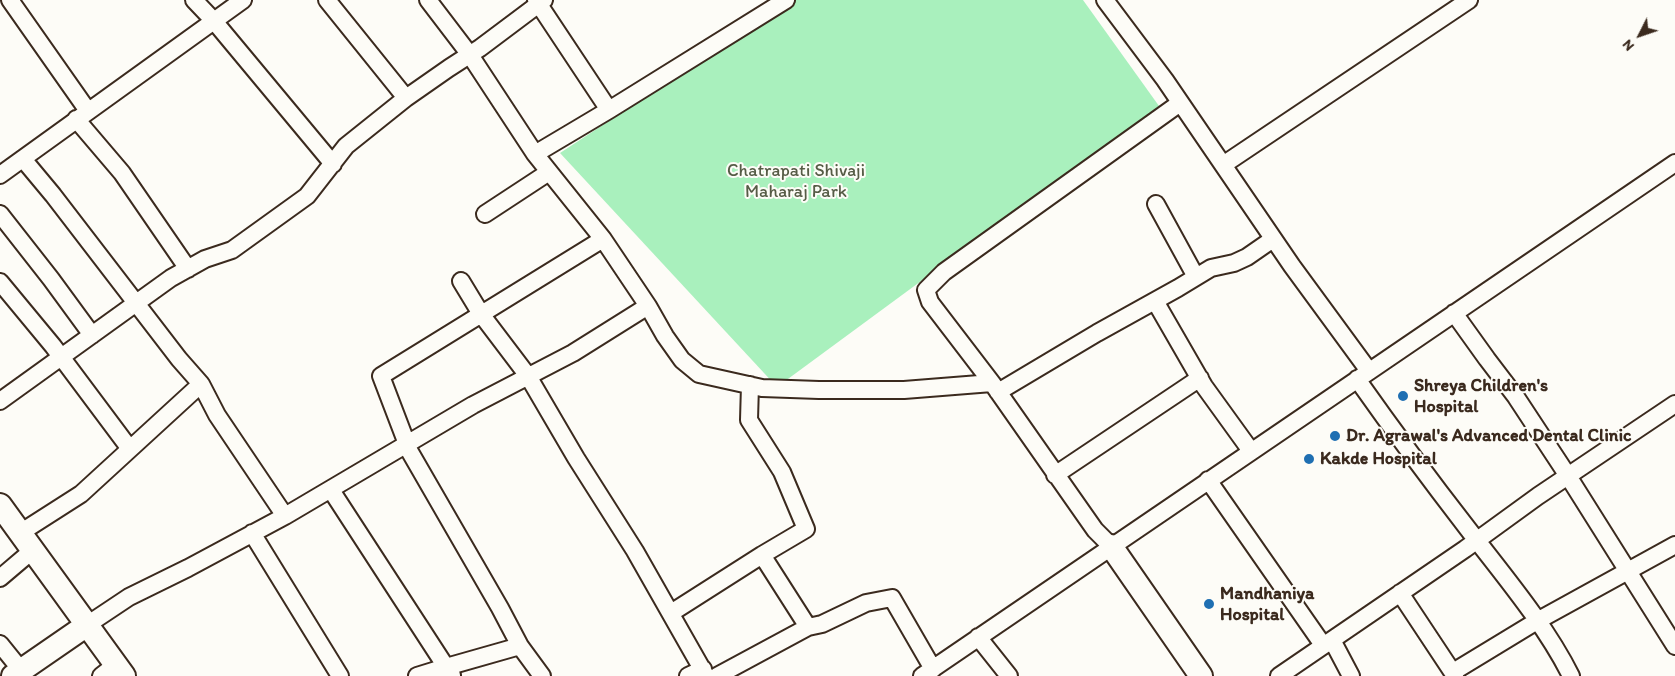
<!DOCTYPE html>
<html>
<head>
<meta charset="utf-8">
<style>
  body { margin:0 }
  #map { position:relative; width:1675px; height:676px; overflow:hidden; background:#fdfcf7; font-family:Itim,sans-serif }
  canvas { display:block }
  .north { position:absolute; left:1615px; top:10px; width:50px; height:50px; -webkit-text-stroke:4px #fdfcf7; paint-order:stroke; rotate:229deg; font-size:14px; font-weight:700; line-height:20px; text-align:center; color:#3b2a1e }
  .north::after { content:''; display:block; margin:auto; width:18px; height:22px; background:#3b2a1e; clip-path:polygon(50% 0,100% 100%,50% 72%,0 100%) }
</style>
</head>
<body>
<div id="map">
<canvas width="1675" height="676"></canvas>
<div class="north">N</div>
</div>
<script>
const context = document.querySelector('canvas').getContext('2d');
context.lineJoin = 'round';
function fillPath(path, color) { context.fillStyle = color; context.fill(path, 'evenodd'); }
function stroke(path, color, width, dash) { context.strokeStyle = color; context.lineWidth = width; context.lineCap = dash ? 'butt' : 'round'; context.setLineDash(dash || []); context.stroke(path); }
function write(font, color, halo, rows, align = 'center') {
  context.font = font + ' Itim,sans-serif'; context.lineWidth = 4; context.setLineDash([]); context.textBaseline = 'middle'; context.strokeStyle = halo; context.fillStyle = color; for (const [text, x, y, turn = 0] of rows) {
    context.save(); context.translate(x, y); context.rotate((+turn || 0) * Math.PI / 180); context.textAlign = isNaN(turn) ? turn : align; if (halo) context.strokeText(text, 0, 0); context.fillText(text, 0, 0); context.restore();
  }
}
fillPath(new Path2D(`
  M794,0H1083L1159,106L777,387L560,153Z`), '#a9f0bd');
const street = new Path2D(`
  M10,0L88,111
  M194,0L214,21L333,164
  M327,0L406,98
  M428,0L470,55L535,154L603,239L648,306
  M536,0L609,110
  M1105,0L1165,80L1292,266L1369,371
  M76,119L122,173L188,269
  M535,154L609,110L786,0
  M1223,165L1469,0
  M0,175L243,0
  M1156,204L1196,277
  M0,214L51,279L92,335
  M485,214L549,172
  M461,281L481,314L528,376L576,458L635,551L706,676
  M0,282L53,346L130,449
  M1155,301L1204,386L1251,451
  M1454,313L1487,359L1516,397L1568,476L1675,646
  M1357,379C1393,430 1430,480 1468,529C1504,576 1545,624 1571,676
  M992,383L930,302L926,290L944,272L1180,103
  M201,384L217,415L285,516
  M998,392L1097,333L1178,288L1211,268L1234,263L1247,257L1273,239
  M0,401L171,278L205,259L232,250L307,196L346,146L406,98L449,68L480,48L544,0
  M1055,475L1200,378
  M1208,480L1323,645
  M331,490L446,667L417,676
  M20,533L81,494L201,384L179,359L53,195L23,159
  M252,533L340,676
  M762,555L808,627
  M0,578L33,550
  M1400,593L1455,676
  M671,613L762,555L806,529L782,472L749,420L750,385
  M87,625L129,597L188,568L285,516L473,405L573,353L648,306L665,336L682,360L699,374L762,388L819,390H904L992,383L1095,530L1111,546
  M978,637L1009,676
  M1332,640L1351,676
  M0,644L21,670
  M520,646L500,608L410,452L381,376L603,239
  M1453,672L1537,621L1675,545
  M452,675L446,667L520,646L542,676
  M101,676L115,665
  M688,676L703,669
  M717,676L808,627L822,624L866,603L892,598L933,669
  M922,676L1675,163
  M1279,676L1465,549L1538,496L1675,404`);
const secondary = new Path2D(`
  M0,505L124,676
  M1111,546L1201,676
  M13,676L87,625`);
stroke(street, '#3b2a1e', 20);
stroke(secondary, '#3b2a1e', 26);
stroke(street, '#fdfcf7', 16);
stroke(secondary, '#fdfcf7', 22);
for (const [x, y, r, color] of [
  [1403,396,6,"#1f6fb2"],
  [1335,436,6,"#1f6fb2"],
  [1309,459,6,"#1f6fb2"],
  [1209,604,6,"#1f6fb2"]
]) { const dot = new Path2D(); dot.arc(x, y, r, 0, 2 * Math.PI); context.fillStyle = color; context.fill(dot); stroke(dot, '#fdfcf7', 2); }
write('18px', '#565c46', '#fdfcf7', [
  ["Chatrapati Shivaji",796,171],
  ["Maharaj Park",796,192]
]);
write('bold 18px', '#3b2a1e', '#fdfcf7', [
  ["Shreya Children's",1414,386],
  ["Hospital",1414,407],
  ["Dr. Agrawal's Advanced Dental Clinic",1346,436],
  ["Kakde Hospital",1320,459],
  ["Mandhaniya",1220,594],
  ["Hospital",1220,615]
], 'left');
</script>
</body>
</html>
